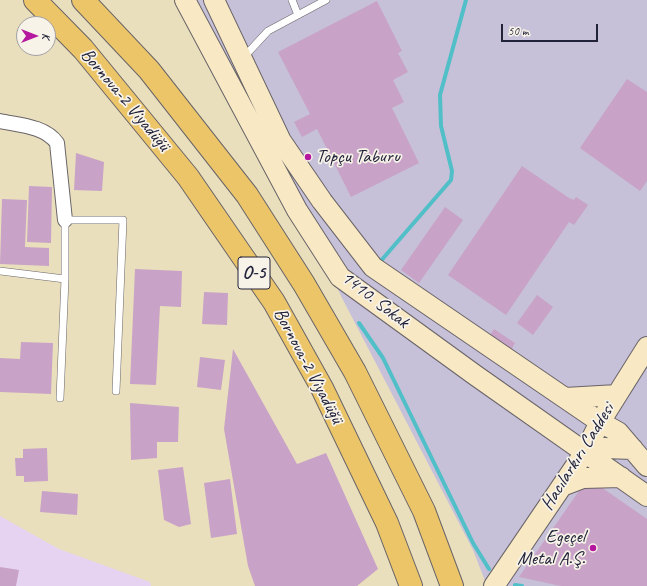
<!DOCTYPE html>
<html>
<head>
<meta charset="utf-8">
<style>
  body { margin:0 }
  #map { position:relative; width:647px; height:586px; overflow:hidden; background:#eadfbc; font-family:Caveat,sans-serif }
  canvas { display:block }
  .north { position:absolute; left:16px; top:16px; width:40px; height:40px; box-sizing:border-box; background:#f7f3e8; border:1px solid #a29fa3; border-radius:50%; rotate:90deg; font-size:11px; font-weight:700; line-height:16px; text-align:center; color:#22223b }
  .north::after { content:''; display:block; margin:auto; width:14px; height:18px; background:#b5179e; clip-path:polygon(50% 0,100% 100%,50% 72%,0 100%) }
  .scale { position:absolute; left:501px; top:24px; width:97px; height:18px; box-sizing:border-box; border:2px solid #22223b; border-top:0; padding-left:5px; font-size:12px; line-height:14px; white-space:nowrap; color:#22223b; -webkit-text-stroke:3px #f7f3e8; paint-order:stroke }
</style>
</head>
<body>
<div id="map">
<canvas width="647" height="586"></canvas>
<div class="north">K</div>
<div class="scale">50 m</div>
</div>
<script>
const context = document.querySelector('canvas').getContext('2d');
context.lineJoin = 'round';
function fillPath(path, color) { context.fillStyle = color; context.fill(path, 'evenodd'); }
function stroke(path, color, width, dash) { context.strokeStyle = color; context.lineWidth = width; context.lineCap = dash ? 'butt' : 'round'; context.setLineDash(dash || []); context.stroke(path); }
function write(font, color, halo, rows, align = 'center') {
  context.font = font + ' Caveat,sans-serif'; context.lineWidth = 3.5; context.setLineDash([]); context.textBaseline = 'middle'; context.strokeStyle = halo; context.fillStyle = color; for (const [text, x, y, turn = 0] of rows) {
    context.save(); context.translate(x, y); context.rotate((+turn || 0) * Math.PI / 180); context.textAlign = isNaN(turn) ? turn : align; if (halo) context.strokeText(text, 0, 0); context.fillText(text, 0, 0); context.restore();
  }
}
fillPath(new Path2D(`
  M0,516L59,549L150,582L151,586H0Z`), '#e5d3f1');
fillPath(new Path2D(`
  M196,0H647V586H487L473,550L342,298L249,99Z`), '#c7c0d9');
stroke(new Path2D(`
  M379,263L451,180L452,171L441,126L440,95L466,0
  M359,323L383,358L473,543L489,569
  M515,585L522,586`), '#51bfc7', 4);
fillPath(new Path2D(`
  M377,1L402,51L398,53L408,72L393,80L404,102L392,108L419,163L351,197L317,129L302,137L294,122L310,114L278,52Z
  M627,79L647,92V181L640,191L580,148Z
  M76,153L104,162L102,191L74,190Z
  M522,166L569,198L574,200L576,197L588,205L574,225L569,222L506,315L448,275Z
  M29,186L52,187L51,243L27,242Z
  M2,199L27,200L25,247L49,248V266L0,264Z
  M445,207L463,220L419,283L401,270Z
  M135,269L182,271L181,307L160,306L156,385L130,384Z
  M204,292L228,293L227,325L202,324Z
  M537,295L553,307L533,335L517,323Z
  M494,329L515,343L509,354L487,339Z
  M21,342L53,343L51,394L0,392V358L20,359Z
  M233,349L297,464L326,453L378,569L357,586H255L248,566L224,429Z
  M200,357L225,360L221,390L197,387Z
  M130,403L179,407L178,442H157V458L131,460Z
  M47,448L48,481L24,482V476H16L15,458H23V449Z
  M183,467L191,524L179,527L164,520L158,470Z
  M588,478L647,519V586H561L519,577Z
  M230,479L237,534L211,538L204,483Z
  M42,491L78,494L77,515L40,512Z
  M0,567L19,570L16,586H0Z`), '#c8a3c7');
const lane = new Path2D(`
  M292,0L298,15
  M243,58L268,31L326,0
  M0,271L65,279V220H123L116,391
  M60,398L65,279`);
const street = new Path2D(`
  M0,121C19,125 45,126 57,143L65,220`);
const secondary = new Path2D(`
  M185,0L297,210L340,277L475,375L647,496
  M214,0L281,141L322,201L373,267L600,422L618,432L647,466
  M565,398L617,395
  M585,452L604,448L633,449
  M562,486L583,478L621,477
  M494,586L585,452L600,422L647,347`);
const highway = new Path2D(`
  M35,0L83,49L188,177L274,302L322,388L387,523L411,586
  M83,0L149,70L247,195L304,284L355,372L424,511L452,586`);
stroke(lane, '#686468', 8);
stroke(street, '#686468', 16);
stroke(secondary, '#686468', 22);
stroke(highway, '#686468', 24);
stroke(lane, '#fff', 7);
stroke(street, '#fff', 14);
stroke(secondary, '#f8e8c3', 20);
stroke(highway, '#edc569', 22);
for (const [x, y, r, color] of [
  [308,157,4,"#b5179e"],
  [593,548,4,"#b5179e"]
]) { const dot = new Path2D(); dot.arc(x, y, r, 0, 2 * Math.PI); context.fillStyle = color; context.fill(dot); stroke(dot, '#f7f3e8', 1.5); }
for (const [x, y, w] of [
  [254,273,32]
]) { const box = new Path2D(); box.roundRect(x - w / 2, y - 16, w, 32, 3); context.fillStyle = '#f7f3e8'; context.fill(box); stroke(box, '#22223b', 1); }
write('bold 18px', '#22223b', null, [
  ["O-5",254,273]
]);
write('19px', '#22223b', '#f7f3e8', [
  ["Bornova-2 Viyadüğü",125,100,50],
  ["1410. Sokak",375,300,38],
  ["Bornova-2 Viyadüğü",308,366,62],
  ["Hacılarkırı Caddesi",578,457,-58]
]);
write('19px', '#22223b', '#f7f3e8', [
  ["Topçu Taburu",316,157],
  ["Egeçel",585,537,"right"],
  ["Metal A.Ş.",585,559,"right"]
], 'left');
</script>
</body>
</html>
